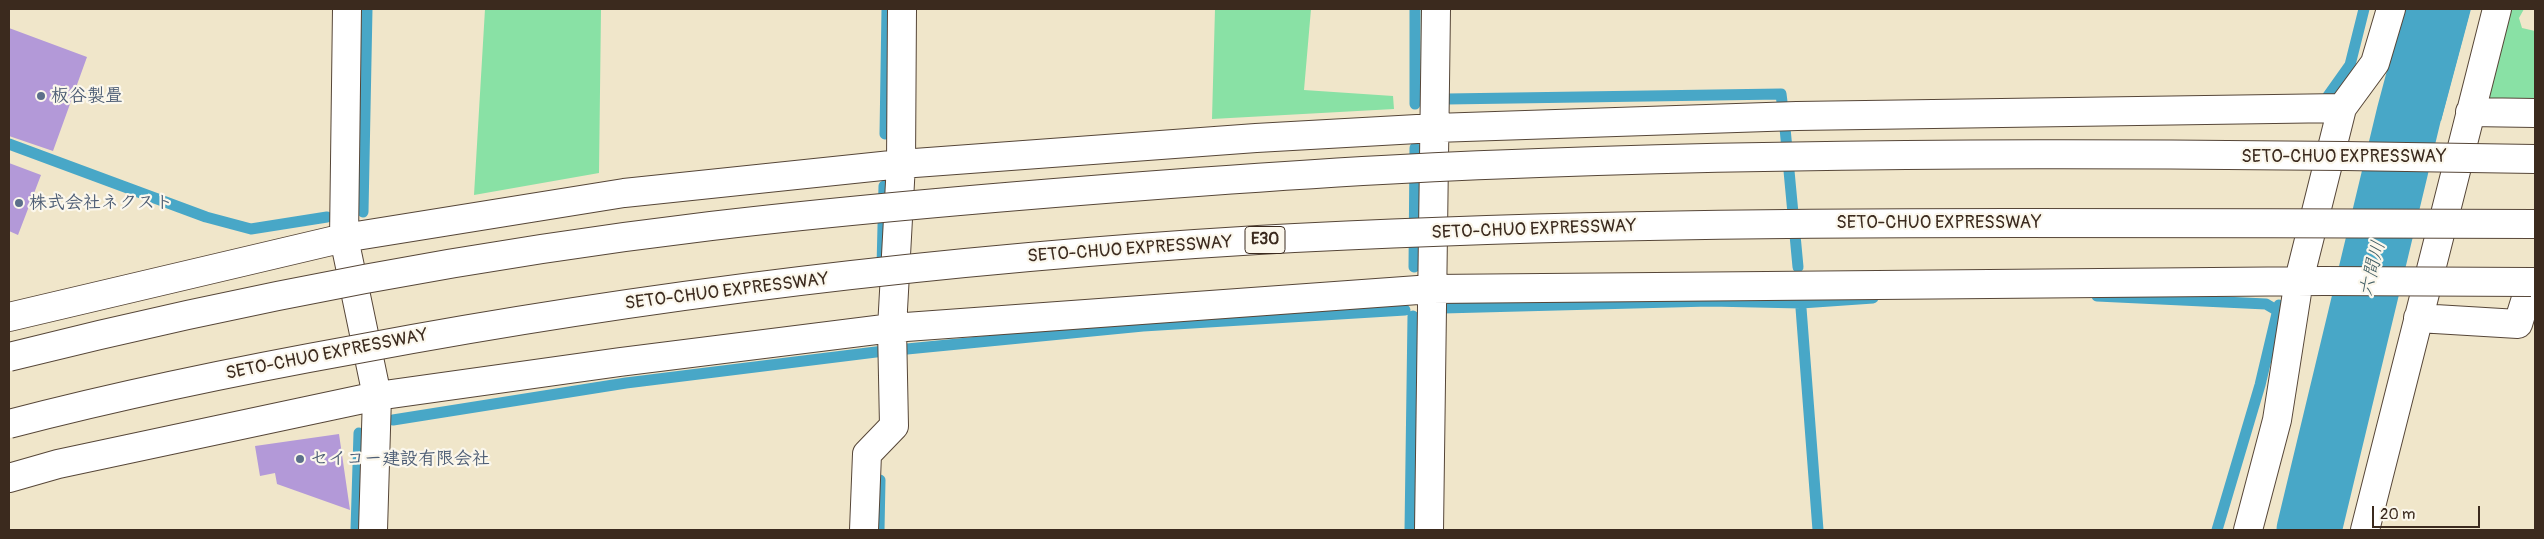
<!DOCTYPE html>
<html>
<head>
<meta charset="utf-8">
<style>
  body { margin:0 }
  #map { position:relative; width:2544px; height:539px; overflow:hidden; background:#f0e6ca; font-family:Pangolin,sans-serif }
  canvas { display:block }
  .frame { position:absolute; inset:0; border:10px solid #3b2a1e; pointer-events:none }
  .scale { position:absolute; left:2372px; top:506px; width:108px; height:22px; box-sizing:border-box; border:2px solid #3b2a1e; border-top:0; padding-left:6px; font-size:15px; line-height:18px; white-space:nowrap; color:#3b2a1e; -webkit-text-stroke:4px #fbf7ec; paint-order:stroke }
</style>
</head>
<body>
<div id="map">
<canvas width="2544" height="539"></canvas>
<div class="frame"></div>
<div class="scale">20 m</div>
</div>
<script>
const context = document.querySelector('canvas').getContext('2d');
context.lineJoin = 'round';
function fillPath(path, color) { context.fillStyle = color; context.fill(path, 'evenodd'); }
function stroke(path, color, width, dash) { context.strokeStyle = color; context.lineWidth = width; context.lineCap = dash ? 'butt' : 'round'; context.setLineDash(dash || []); context.stroke(path); }
function write(font, color, halo, rows, align = 'center') {
  context.font = font + ' Pangolin,"Klee One",sans-serif'; context.lineWidth = 4.5; context.setLineDash([]); context.textBaseline = 'middle'; context.strokeStyle = halo; context.fillStyle = color; for (const [text, x, y, turn = 0] of rows) {
    context.save(); context.translate(x, y); context.rotate((+turn || 0) * Math.PI / 180); context.textAlign = isNaN(turn) ? turn : align; if (halo) context.strokeText(text, 0, 0); context.fillText(text, 0, 0); context.restore();
  }
}
fillPath(new Path2D(`
  M485,9H601L599,173L474,195Z
  M1215,9H1311L1304,90L1393,96L1394,109L1212,119Z
  M2508,9H2524L2519,18L2522,28L2535,31V104L2491,101L2486,93Z`), '#89e1a5');
fillPath(new Path2D(`
  M2418,9H2471L2441,121L2386,118Z`), '#48a7c7');
stroke(new Path2D(`
  M2328,96L2350,65L2364,9
  M1447,99L1781,94L1782,102
  M1415,104V9
  M1785,128L1798,267
  M885,134L887,9
  M9,144L206,217L251,229L327,217
  M363,212L367,9
  M882,267L884,186
  M1414,267L1415,148
  M1800,295L1818,530
  M2097,296L2266,304L2278,311
  M1443,308L1710,301L1801,303L1873,298
  M907,349L1143,326L1405,310
  M393,420L626,383L884,351
  M356,530L359,433
  M879,530L880,480
  M1410,530L1413,316
  M2217,530L2260,385L2279,305`), '#48a7c7', 11);
stroke(new Path2D(`
  M2309,530L2409,114L2437,9`), '#48a7c7', 65);
fillPath(new Path2D(`
  M9,28L87,57L53,151L9,136Z
  M9,163L41,175L18,235L9,231Z
  M339,434L350,510L277,484L275,473L260,476L255,446Z`), '#b399d8');
const street = new Path2D(`
  M347,9L344,238L377,396L373,530
  M2470,112L2535,113
  M9,317L344,238L624,193L901,164L1256,138L1435,128L1797,116L2342,108
  M2418,318L2518,324L2531,282H2535
  M9,478L58,464L377,396L620,362L892,328L1432,289L2324,281
  M864,530L867,454L894,426L892,328L901,164L902,9
  M1429,530L1436,9
  M2248,530L2277,420L2299,280L2342,108L2375,63L2391,9
  M2365,530L2497,9`);
stroke(street, '#564638', 30);
stroke(street, '#fff', 28);
const streetBridge = new Path2D(`
  M2324,281L2531,282`);
const highwayBridge = new Path2D(`
  M9,357C240,299 475,254 711,226C855,209 999,197 1144,186C1275,176 1407,167 1539,163C1871,151 2203,153 2535,159
  M9,424C124,394 241,370 358,349C655,293 957,258 1258,240C1509,226 1760,223 2012,223C2186,223 2361,223 2535,224`);
stroke(streetBridge, '#564638', 30, []);
stroke(highwayBridge, '#564638', 30, []);
stroke(streetBridge, '#fff', 28);
stroke(highwayBridge, '#fff', 28);
for (const [x, y, r, color] of [
  [41,96,5,"#5c6f8a"],
  [19,203,5,"#5c6f8a"],
  [300,459,5,"#5c6f8a"]
]) { const dot = new Path2D(); dot.arc(x, y, r, 0, 2 * Math.PI); context.fillStyle = color; context.fill(dot); stroke(dot, '#fbf7ec', 2); }
for (const [x, y, w] of [
  [1265,240,40]
]) { const box = new Path2D(); box.roundRect(x - w / 2, y - 13.5, w, 27, 4); context.fillStyle = '#fbf7ec'; context.fill(box); stroke(box, '#3b2a1e', 1); }
write('bold 16px', '#3b2a1e', null, [
  ["E30",1265,240]
]);
write('bold 18px', '#4e5e75', '#fbf7ec', [
  ["板谷製畳",51,96],
  ["株式会社ネクスト",29,203],
  ["セイコー建設有限会社",310,459]
], 'left');
write('18px', '#3b2a1e', '#fbf7ec', [
  ["SETO-CHUO EXPRESSWAY",2344,157],
  ["SETO-CHUO EXPRESSWAY",1939,223],
  ["SETO-CHUO EXPRESSWAY",1534,230,-2],
  ["SETO-CHUO EXPRESSWAY",1130,250,-4],
  ["SETO-CHUO EXPRESSWAY",727,292,-7],
  ["SETO-CHUO EXPRESSWAY",327,355,-11]
]);
write('italic 19px', '#405c62', '#fbf7ec', [
  ["六間川",2373,269,-76]
]);
</script>
</body>
</html>
